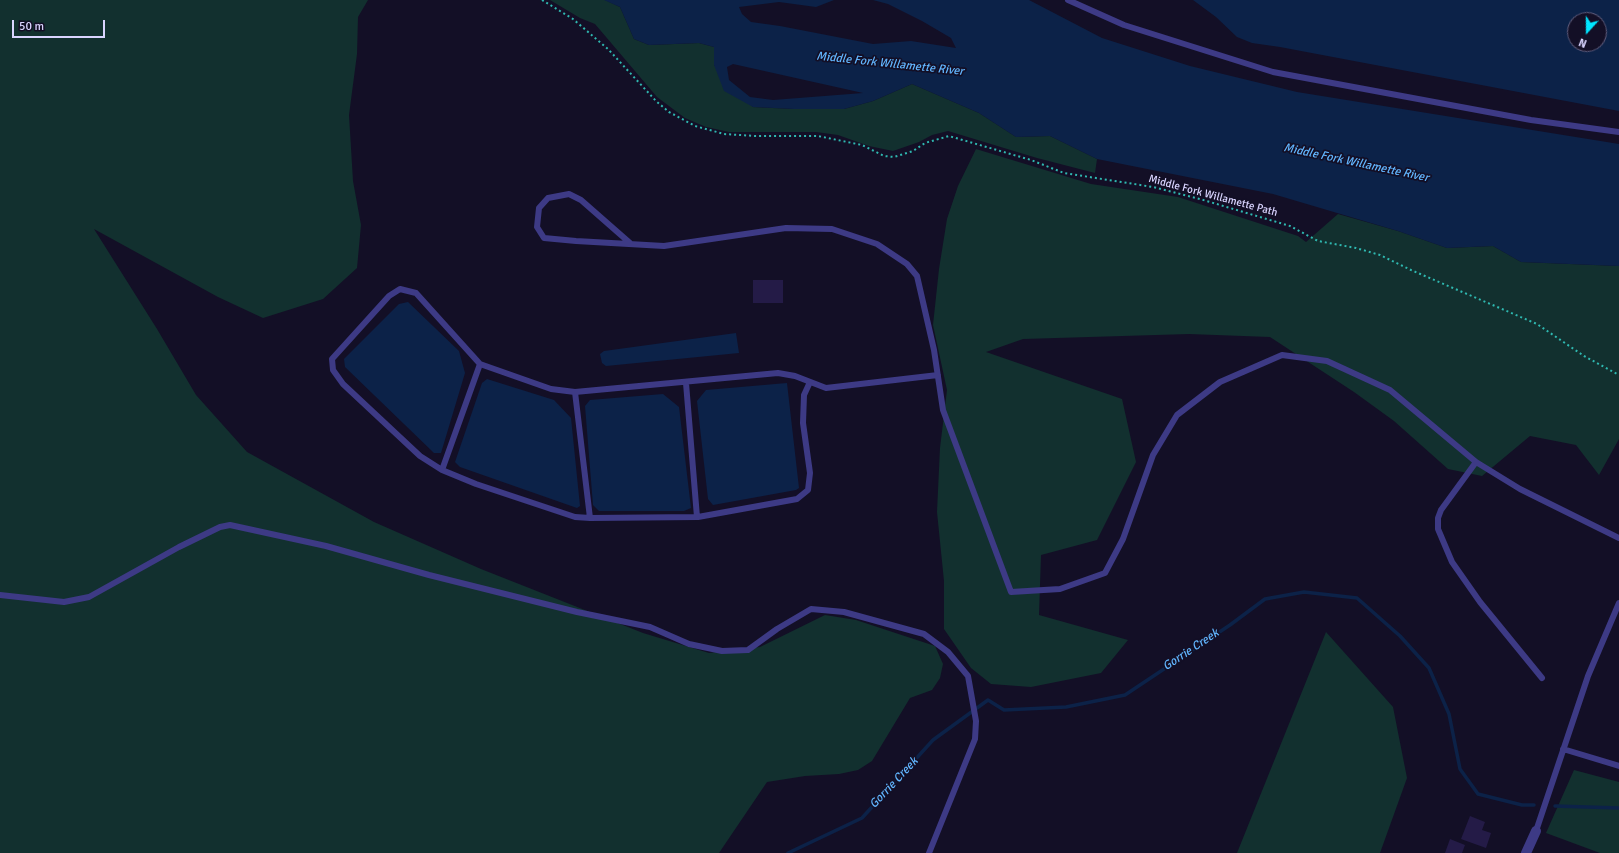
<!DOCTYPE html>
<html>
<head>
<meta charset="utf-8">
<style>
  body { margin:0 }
  #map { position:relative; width:1619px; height:853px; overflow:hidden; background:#130f26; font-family:Signika,sans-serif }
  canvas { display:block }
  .north { position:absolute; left:1567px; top:12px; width:40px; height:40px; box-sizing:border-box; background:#130f26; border:1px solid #625e7d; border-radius:50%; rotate:201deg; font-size:11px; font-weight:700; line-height:16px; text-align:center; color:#d9d4ff }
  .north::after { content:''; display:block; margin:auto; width:14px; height:18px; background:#00e5ff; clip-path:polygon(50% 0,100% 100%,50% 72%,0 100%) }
  .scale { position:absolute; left:12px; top:20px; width:93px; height:18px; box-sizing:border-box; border:2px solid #d9d4ff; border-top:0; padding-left:5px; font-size:12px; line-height:14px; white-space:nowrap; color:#d9d4ff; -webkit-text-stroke:3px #130f26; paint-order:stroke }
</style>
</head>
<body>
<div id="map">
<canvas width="1619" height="853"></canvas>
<div class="north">N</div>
<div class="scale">50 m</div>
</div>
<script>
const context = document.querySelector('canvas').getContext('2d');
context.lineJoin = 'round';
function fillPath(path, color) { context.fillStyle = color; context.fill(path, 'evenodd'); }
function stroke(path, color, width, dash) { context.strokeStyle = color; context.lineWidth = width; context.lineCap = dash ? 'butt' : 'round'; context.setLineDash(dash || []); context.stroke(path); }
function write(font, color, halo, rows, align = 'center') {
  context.font = font + ' Signika,sans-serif'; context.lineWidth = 3.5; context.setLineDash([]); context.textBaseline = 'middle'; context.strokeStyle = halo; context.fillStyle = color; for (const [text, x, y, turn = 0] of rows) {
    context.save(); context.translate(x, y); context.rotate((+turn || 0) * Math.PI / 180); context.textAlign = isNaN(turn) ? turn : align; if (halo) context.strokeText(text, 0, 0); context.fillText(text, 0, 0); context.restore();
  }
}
fillPath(new Path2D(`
  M0,0H368L358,17L357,54L349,115L353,181L361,225L357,268L323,299L263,318L218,297L94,229L157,329L196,395L247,452L374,522L481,569L643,633L709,653L760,647L825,615L856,620L935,646L943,664L940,678L932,690L910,698L872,761L858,770L839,774L805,776L767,782L719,853H0Z
  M550,0H605L620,7L634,39L649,45L699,43L714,47V65L753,107L794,109H844L873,101L912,84L979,113L1016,137L1050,136L1097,159L1095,173L1037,158L948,131L932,135L919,142L893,151L869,146L838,135L816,132H729L706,127L685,118L657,97L595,24L580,18Z
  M976,149L1091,184L1178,197L1298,236L1306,242L1338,214L1398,231L1447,248L1493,246L1521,262L1619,266V439L1599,475L1576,445L1530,436L1482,476L1448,469L1394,421L1354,392L1270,337L1189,334L1023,339L986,352L1122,399L1136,462L1097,540L1041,555L1039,615L1128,640L1101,673L1031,687L991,684L971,668L944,629V581L937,512L940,448L947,390L933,325L939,269L947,219L958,186Z
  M1326,632L1393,707L1407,778L1380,853H1237Z
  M1574,770L1619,782V853H1600L1546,833Z`), '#12302f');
fillPath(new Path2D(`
  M604,0H834L816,7L779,2L739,7L742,14L751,22L780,26L873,44L911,41L956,48L951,38L922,21L888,4L873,0H1029L1102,38L1190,66L1297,92L1619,144V266L1521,262L1493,246L1447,248L1398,231L1273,194L1097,159L1050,136L1016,137L979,113L912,84L873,101L844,109H794L753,107L724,91L714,65V47L699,43L649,45L634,39L620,7ZM733,64L863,93L773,100L750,97L729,80L727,67Z
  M1193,0H1619V111L1280,47L1252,43L1237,37L1216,17ZM1575,20H1599V44H1575Z
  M408,302L459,351L465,373L441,453H434L345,367L344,359L399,304Z
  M736,333L739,353L606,366L602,363L600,354L604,351Z
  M487,379L554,400L571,418L580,506L577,508L460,467L455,462L482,383Z
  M787,383L799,488L796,490L713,505L708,499L697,401L706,390Z
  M663,394L679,407L691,508L684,511H599L593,505L585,406L590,400Z`), '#0c2248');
stroke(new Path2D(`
  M1555,806L1619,808
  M788,853L862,818L933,740L988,700L1004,710L1066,707L1125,695L1230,625L1265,599L1304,592L1357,598L1400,636L1429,668L1449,714L1460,769L1478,794L1522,805H1534`), '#0c2248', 3.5);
fillPath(new Path2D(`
  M753,280H783V303H753Z
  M1470,816L1485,822L1482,830L1491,833L1486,848L1461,839Z
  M1450,839L1465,845L1462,853H1445Z`), '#241b47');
stroke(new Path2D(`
  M542,0L573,19L608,49L656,101L669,112L695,126L724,134L756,136H818L862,145L884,156L894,157L913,151L925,143L949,136L1031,160L1064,173L1153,187L1200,199L1290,226L1318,241L1356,248L1380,255L1411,270L1537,324L1584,356L1619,375`), '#2fb8b0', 2, [2, 3]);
stroke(new Path2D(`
  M1068,0L1124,25L1273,72L1531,120L1619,132
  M630,243L581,200L569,194L548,198L539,208L537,227L544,238L576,241L664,246L786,228L832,229L877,244L907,264L917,276L934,350L943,410L1011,592L1060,589L1105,573L1123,539L1153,455L1177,415L1220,382L1282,355L1327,361L1390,390L1476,462L1520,489L1619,538
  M810,382L804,395L803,423L810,473L808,490L797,499L698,517L590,518L575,517L476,484L442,470L420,456L343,384L333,370L332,359L389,296L400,289L416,293L480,364L551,389L575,392L778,373L795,376L826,388L938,375
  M686,383L697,517
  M575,392L590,518
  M1476,462L1441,510L1438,518V529L1452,562L1480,602L1542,678
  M442,470L480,364
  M0,595L64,602L89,597L179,547L220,527L230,525L326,546L429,575L577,612L650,627L689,644L722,651L748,650L777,629L811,609L844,612L924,634L948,652L968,676L976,721L975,739L929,853
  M1563,749L1619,766
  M1536,831L1588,676L1619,603`), '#3d3a85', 6);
stroke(new Path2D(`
  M1526,853L1536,831`), '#3d3a85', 10);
write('11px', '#d9d4ff', '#130f26', [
  ["Middle Fork Willamette Path",1213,196,15]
]);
write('italic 12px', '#62b6ff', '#130f26', [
  ["Middle Fork Willamette River",890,64,6],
  ["Middle Fork Willamette River",1356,163,12],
  ["Gorrie Creek",1191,650,-34],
  ["Gorrie Creek",894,783,-47]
]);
</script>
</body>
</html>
